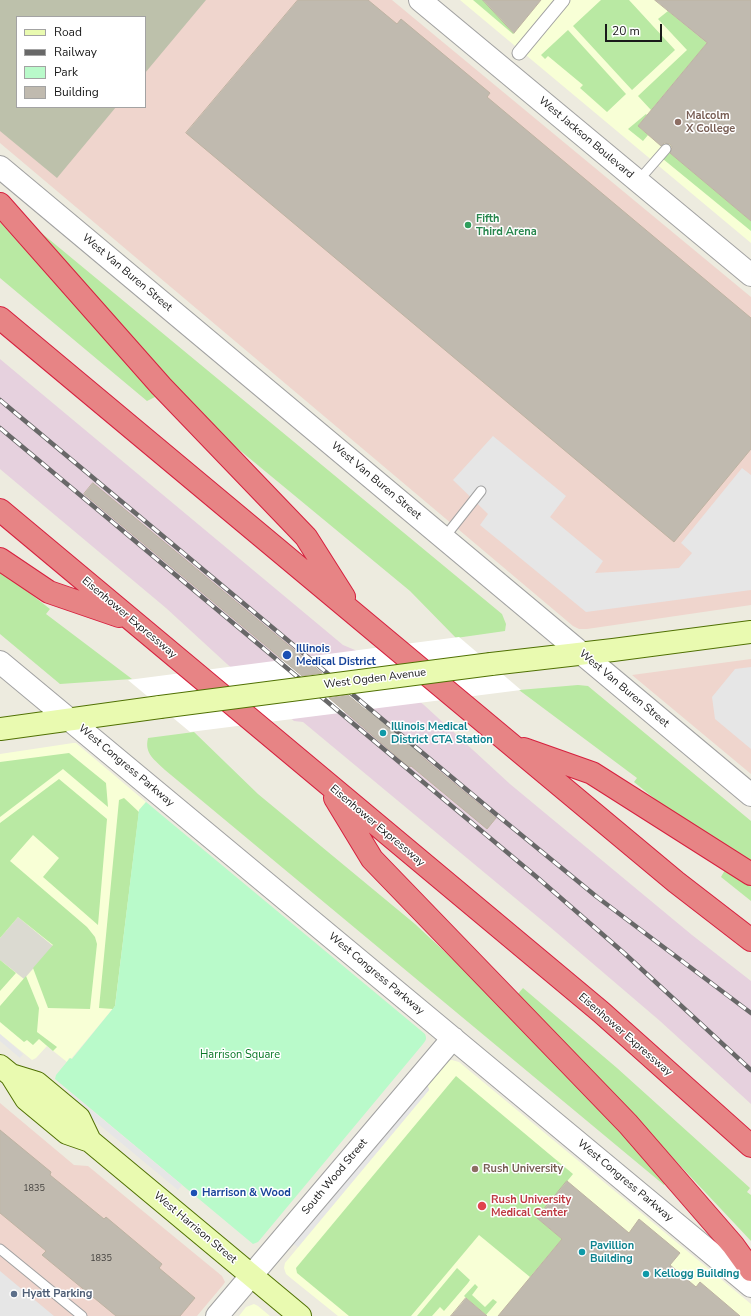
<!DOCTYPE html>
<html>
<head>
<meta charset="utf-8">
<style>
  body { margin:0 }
  #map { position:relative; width:751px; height:1316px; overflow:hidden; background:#edebdf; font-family:"Nunito Sans",sans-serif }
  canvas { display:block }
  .legend { position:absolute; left:16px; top:16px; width:130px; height:92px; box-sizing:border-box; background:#fff; border:1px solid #a3a3a3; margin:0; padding:5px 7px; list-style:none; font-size:12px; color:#1a1a1a }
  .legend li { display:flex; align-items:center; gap:8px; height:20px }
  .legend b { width:20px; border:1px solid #a3a3a3 }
  .scale { position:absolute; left:605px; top:24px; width:57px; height:18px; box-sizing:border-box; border:2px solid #1a1a1a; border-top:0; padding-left:5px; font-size:12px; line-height:14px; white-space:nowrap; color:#1a1a1a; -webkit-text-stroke:3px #fff; paint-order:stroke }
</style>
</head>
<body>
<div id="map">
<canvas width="751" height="1316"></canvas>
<ul class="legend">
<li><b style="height:5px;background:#e9fab0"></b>Road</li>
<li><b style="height:5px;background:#686868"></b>Railway</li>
<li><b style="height:11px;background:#b9faca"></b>Park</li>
<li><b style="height:11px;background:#c0baaf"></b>Building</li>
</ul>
<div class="scale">20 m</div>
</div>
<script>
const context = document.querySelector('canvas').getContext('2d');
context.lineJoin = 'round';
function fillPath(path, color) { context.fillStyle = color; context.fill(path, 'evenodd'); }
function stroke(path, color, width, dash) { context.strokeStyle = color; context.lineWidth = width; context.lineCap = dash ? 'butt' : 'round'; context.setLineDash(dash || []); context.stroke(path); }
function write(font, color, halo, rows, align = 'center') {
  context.font = font + ' "Nunito Sans",sans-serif'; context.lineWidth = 3; context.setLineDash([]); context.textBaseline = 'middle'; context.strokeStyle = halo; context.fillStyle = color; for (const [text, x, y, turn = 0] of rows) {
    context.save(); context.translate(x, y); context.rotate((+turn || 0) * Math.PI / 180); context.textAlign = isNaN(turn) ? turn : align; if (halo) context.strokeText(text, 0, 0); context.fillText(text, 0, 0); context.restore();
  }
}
fillPath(new Path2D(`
  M0,0H392L751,297V605L587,629H579L573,626L0,143ZM17,17H145V107H17Z
  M751,659V774L632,675Z
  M0,1103L74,1165L88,1166L222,1276L225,1282L223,1285L197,1316H0Z`), '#efd5cd');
fillPath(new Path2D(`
  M0,359L343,645L355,650L424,705L510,784L692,935L751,981V1104L660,1021L550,927L303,722L294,721L227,664L166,608L0,469Z`), '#e6d1de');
fillPath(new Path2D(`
  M460,0H751V243Z
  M73,743H76L146,802L139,810L115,1006L71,1059L69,1058L67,1062L47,1046L36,1058L32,1060L0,1034V754Z
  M452,1060L459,1062L751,1304V1316H338L292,1279L286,1274L284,1268L285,1263L429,1090L427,1083L447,1061Z
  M254,1304L258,1306L270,1316H239L246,1307Z`), '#f8ffd6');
fillPath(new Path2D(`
  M18,917L53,946L24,979L0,960V938Z`), '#dbdad1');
fillPath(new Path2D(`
  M0,0H206L145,73V17H17V107H116L57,178L0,131Z`), '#bdc1ab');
fillPath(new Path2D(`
  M473,0H483L514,33L513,34Z
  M601,0H629L675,50L632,90L573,26Z
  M668,11L707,43L651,110L638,96L687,50L658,19Z
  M568,30L626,94L607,112L580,88L583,85L548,56L545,59L541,55Z
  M646,114L647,115L638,126L648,135L643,141L628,129Z
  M669,152L751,221V231L663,159Z
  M0,222L155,393V397L147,401L0,278Z
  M33,226L502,614L506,624L505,631L456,638L410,591L231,443L168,381Z
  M0,570L50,609L46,614L132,679L60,684L0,634Z
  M578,685L588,686L751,821V863L682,821L634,782L637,778L519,690Z
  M194,732L258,794L415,924L460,966L601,1112L666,1182L664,1185L165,770C155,760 144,754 148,738Z
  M69,753L106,783L108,807L63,769L0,817V762Z
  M59,779L107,819L98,925L43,877L59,858L33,835L10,861L87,927L95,937L97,944L90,1009L48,1008L33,968L53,945L18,917L0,938V823Z
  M124,798L139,812L115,1006L113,1009L99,1008L119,800Z
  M725,870L751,885V901L721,877Z
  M0,960L16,973L0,991Z
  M26,976L39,1008L37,1032L57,1047L53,1051L39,1039L33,1045L27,1040L24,1042L0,1022V1006Z
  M523,988L617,1068L750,1188L747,1192L751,1195V1241L658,1142L517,995Z
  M456,1076L573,1174L537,1218L562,1239L530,1277L479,1235L411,1316H349L297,1273L296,1268Z
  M457,1268L470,1280L468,1283L444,1311L440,1307L432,1316H417Z
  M475,1284L478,1287L472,1295L485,1307L493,1299L497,1302L486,1315L464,1296Z`), '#b9e9a3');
fillPath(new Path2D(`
  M146,802L425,1034C427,1039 426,1040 423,1044L258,1242L253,1244L55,1079L56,1075L70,1058L72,1059L115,1006L139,810Z`), '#b9faca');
fillPath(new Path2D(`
  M493,436L566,496L550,517L603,561L595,573L679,568L692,553L681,543L742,468L751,475V590L586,612L480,525L488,514L453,480Z
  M751,667V749L715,719L712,697L735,669Z
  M0,1034L23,1054L20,1058L0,1041Z
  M427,1083L429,1090L298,1247L292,1243Z
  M71,1093L182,1185L178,1190L67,1098Z
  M0,1271L54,1316H0Z`), '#e6e6e6');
fillPath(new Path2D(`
  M459,637L521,690L190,732L128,680Z`), '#fff');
const building = new Path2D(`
  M298,0H368L397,24L401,19L490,93L487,97L751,318V449L674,542L186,133Z
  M483,0H541L514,33Z
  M655,0H751V221L670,153L672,147L670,144L664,143L661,146L638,126L707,43Z
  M93,483L322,673L302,676L84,494Z
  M348,695L366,710L368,709L421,753L420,755L496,818L487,829L411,766L409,767L329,698Z
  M0,1130L51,1172L50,1175L104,1219L106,1217L162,1264L159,1268L195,1298L180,1316H116L42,1255L46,1251L0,1213Z
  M567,1181L629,1233L639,1219L680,1253L670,1265L696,1287L700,1282L740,1316H498L562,1239L537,1218Z
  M466,1298L487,1316H451Z`);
fillPath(building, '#c0baaf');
stroke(building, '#beb3a2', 1);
const service = new Path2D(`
  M638,181L666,149
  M444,538L481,491
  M0,1249L82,1316`);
const pedestrian = new Path2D(`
  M519,53L563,0`);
const tertiary = new Path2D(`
  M420,0L751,275
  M0,167L751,795
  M0,662L751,1286
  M217,1316L453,1038`);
const secondary = new Path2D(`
  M491,664L613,650L751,632
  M0,729L160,707
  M0,1066L11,1075L26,1099L67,1133L90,1141L300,1316
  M11,1075L37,1083L79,1118L90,1141`);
const motorway = new Path2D(`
  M0,204L161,386L306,537L344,597
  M0,318L676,882L751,940
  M0,510L601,1012L751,1146
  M0,559L49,592L119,616
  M524,749L592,773L751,874
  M335,798L372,859L628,1124L733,1245L751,1270`);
stroke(service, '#a1a1a1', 11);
stroke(pedestrian, '#a1a1a1', 15);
stroke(tertiary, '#a1a1a1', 24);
stroke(secondary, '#507003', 24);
stroke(motorway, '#d6203e', 24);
stroke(service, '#fff', 9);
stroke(pedestrian, '#fff', 13);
stroke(tertiary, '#fff', 22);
stroke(secondary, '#e9fab0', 22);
stroke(motorway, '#e78485', 22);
const rail = new Path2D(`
  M0,400L497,815L597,897L751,1013
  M0,428L539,879L624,953L751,1070`);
stroke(rail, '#686868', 4.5);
stroke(rail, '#fff', 3, [9]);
const secondaryBridge = new Path2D(`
  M160,707L491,664`);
stroke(secondaryBridge, '#507003', 24, []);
stroke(secondaryBridge, '#e9fab0', 22);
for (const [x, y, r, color] of [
  [678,122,4,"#8d6e63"],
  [468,225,4,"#2e9e5b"],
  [287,655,5,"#1a4fb4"],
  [383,733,4,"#0f9aa8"],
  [475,1169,4,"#8d6e63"],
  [194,1193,4,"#1a4fb4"],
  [482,1206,5,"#e0444e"],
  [582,1252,4,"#0f9aa8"],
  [646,1274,4,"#0f9aa8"],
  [14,1294,4,"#5c6f8a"]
]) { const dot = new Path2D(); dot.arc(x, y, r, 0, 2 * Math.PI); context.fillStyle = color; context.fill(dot); stroke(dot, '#fff', 1.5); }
write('9px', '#44423f', null, [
  ["1835",34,1189],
  ["1835",101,1259]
]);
write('bold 11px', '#785e54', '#fff', [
  ["Malcolm",686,116],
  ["X College",686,129],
  ["Rush University",483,1169]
], 'left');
write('11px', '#1a1a1a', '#fff', [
  ["West Jackson Boulevard",586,138,40],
  ["West Van Buren Street",127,273,40],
  ["West Van Buren Street",376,481,40],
  ["Eisenhower Expressway",129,618,40],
  ["West Ogden Avenue",375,679,-7],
  ["West Van Buren Street",624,689,40],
  ["West Congress Parkway",126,766,40],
  ["Eisenhower Expressway",377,826,40],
  ["West Congress Parkway",376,974,40],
  ["Eisenhower Expressway",625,1035,41],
  ["South Wood Street",335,1177,-50],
  ["West Congress Parkway",625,1181,40],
  ["West Harrison Street",195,1228,40]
]);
write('bold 11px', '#27864d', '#fff', [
  ["Fifth",476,219],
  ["Third Arena",476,232]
], 'left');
write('bold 11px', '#164399', '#fff', [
  ["Illinois",296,649],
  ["Medical District",296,662],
  ["Harrison & Wood",202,1193]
], 'left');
write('bold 11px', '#0d838f', '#fff', [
  ["Illinois Medical",391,727],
  ["District CTA Station",391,740],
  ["Pavillion",590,1246],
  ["Building",590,1259],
  ["Kellogg Building",654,1274]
], 'left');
write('11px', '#097826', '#fff', [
  ["Harrison Square",240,1055]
]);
write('bold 11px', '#be3a42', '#fff', [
  ["Rush University",491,1200],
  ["Medical Center",491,1213]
], 'left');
write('bold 11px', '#4e5e75', '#fff', [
  ["Hyatt Parking",22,1294]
], 'left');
</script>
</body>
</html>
